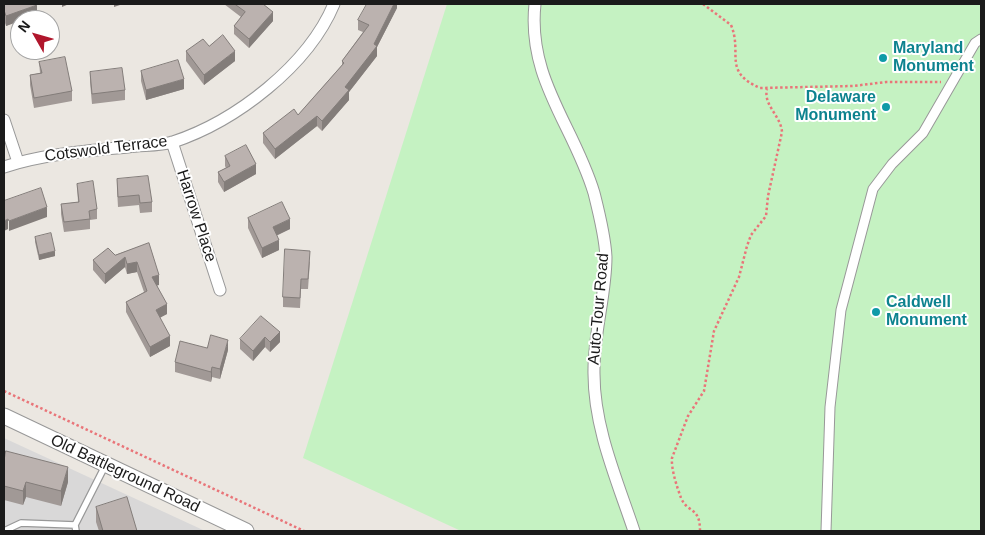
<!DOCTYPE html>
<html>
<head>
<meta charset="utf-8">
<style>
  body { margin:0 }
  #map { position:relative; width:985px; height:535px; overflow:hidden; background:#ebe7e1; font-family:Arial,sans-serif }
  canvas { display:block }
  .frame { position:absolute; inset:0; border:5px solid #1b1b1b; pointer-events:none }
  .north { position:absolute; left:10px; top:10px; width:50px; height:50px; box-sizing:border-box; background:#fff; border:1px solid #a4a4a4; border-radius:50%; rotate:308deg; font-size:14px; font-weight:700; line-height:20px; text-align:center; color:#1b1b1b }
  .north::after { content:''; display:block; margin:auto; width:18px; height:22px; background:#b0162c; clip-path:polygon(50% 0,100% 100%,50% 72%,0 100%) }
</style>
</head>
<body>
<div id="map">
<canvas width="985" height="535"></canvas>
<div class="frame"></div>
<div class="north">N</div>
</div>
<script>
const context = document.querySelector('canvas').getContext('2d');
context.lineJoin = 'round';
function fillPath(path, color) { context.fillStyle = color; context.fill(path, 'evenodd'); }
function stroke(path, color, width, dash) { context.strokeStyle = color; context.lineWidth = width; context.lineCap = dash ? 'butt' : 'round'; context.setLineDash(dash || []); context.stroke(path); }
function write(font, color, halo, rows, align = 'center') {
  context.font = font + ' Arial,sans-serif'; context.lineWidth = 4; context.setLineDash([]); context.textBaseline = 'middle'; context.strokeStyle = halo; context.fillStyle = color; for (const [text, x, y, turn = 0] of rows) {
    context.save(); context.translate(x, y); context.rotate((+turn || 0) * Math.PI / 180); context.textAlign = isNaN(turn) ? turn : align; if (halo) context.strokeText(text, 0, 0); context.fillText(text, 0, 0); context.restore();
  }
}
fillPath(new Path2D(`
  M4,438L203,530L4,531Z`), '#d9d8d8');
fillPath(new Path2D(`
  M447,4H981V531H461L303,458Z`), '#c5f2c2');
const service = new Path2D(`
  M4,531L21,523L75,525
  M76,531L75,525L106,464`);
const pedestrian = new Path2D(`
  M826,531L830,407L841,310L873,189L892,164L923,133L975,43L981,39`);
const minor = new Path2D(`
  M535,4C527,79 574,126 594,193C599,213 605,236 606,257C606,296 593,334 594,374C594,428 617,480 634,531
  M4,120L18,162
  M172,142L220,290
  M4,167C44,154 86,151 128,147C142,145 159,146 173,142C236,121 308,66 334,4`);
const tertiary = new Path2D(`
  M4,416L246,531`);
stroke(service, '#989898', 8);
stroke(pedestrian, '#989898', 11);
stroke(minor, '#989898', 13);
stroke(tertiary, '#989898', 17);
stroke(new Path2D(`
  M703,4L731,25C743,54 722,71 760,88L853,86L886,82H941
  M4,391L304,531
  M700,531C700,506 688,514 681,498C677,487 671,469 672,458L688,416L704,391L714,331L739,277L747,246L751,235L766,216L768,196L782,132C781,116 763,105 767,89`), '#e97579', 2.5, [2.5, 2.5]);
stroke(service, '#fff', 5.5);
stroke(pedestrian, '#fff', 9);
stroke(minor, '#fff', 11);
stroke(tertiary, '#fff', 15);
fillPath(new Path2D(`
  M4,4L37,15L20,20L6,26L4,20Z
  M224,4H263L273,21L249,48L234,34V26L241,17Z
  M397,4V8L377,47V56L349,92V100L322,131L317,126L275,159L263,143V133L298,115L342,65V61L363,32L358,30V20Z
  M209,46L235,61L204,85L186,61V51Z
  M39,62L72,91V101L34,108L30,85V75L40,73Z
  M141,71L184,89L146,100L141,81Z
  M90,72L125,90V100L92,104L90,82Z
  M225,156L256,174L224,192L218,182V172L226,168L225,166Z
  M117,179L152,202V212L140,213L139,205L118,207L117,189Z
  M77,184L97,209V219L90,220V229L64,232L61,214V204L78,202Z
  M248,218L290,229L276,236L279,250L262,258L248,228Z
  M35,237L55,256L39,260L35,242Z
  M149,243L159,285H157L167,314L160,317L170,346L150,357L126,312V302L144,292L137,272L127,274L125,267L105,284L93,270V260L115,255Z
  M310,261L308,289H301L300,308L283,307V297Z
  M280,332V342L270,352L265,347L253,361L240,349V339Z
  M207,348L228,350L220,379L212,377L211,382L175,372V362Z
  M4,461L68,482L61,506L26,497L23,505L4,500Z
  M96,507L137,531H99L96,522Z`), '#a19996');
fillPath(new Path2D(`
  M62,4H69L62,7Z
  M114,4H123L114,7Z
  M394,4H397V8L377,47V56L349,92V100L322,131V121L374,44Z
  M37,5V15L20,20V21L6,26V16Z
  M273,12V21L249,48V39Z
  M235,51V61L204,85V75Z
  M184,79V89L146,100V90Z
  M317,116V126L275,159V149Z
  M256,164V174L224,192V182Z
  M47,207V217L9,231V221Z
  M8,219V229L4,231V221Z
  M290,219V229L273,237V227Z
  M279,240V250L262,258V248Z
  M55,251V256L39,260V255Z
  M125,257V267L105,284V274Z
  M137,262V272L127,274V264Z
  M159,275V285L152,287V277Z
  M167,304V314L156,320V310Z
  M280,332V342L270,352V342Z
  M170,336V346L150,357V347Z
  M265,337V347L253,361V351Z
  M228,340V350L220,379V369Z
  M212,367V377L211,382V372Z
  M68,467V482L61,506V491Z
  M26,482V497L23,505V491Z`), '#837d7a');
const building = new Path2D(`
  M4,4H36L37,5L6,16L4,10Z
  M235,4H263L273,12L249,39L234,26L245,12Z
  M367,4H394L374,44L377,46L345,87L349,90L322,121L317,116L275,149L263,133L294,109L298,115L344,63L342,61L369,25L358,20Z
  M223,35L235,51L204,75L186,51L203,39L209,46Z
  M65,57L72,91L34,98L30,75L42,73L39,62Z
  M178,60L184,79L146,90L141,71Z
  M122,68L125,90L92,94L90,72Z
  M246,145L256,164L224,182L218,172L230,166L225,156Z
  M148,176L152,202L140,203L139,195L118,197L117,179Z
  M93,181L97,209L89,211L90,219L64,222L61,204L79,202L77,184Z
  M41,188L47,207L9,221L8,219L4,221V201Z
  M282,202L290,219L273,227L279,240L262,248L248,218Z
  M51,233L55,251L39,255L35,237Z
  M149,243L159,275L152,277L167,304L156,310L170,336L150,347L126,302L147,291L137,262L127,264L125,257L105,274L93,260L108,248L115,255Z
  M285,249L310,251L308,279H301L300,298L283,297Z
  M261,316L280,332L270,342L265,337L253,351L240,339Z
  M211,335L228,340L220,369L212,367L211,372L175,362L180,341L207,348Z
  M6,451L68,467L61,491L26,482L23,491L4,486V461Z
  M127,497L137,531H103L96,507Z`);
fillPath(building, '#bbb2af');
stroke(building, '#837d7a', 1);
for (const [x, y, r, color] of [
  [883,58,5,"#0f9aa8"],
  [886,107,5,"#0f9aa8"],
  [876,312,5,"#0f9aa8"]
]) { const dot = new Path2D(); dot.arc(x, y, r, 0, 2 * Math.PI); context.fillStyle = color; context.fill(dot); stroke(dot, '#fff', 2); }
write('bold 16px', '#0d838f', '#fff', [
  ["Maryland",893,49],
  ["Monument",893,67],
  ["Delaware",876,98,"right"],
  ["Monument",876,116,"right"],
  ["Caldwell",886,303],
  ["Monument",886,321]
], 'left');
write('16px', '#1b1b1b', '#fff', [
  ["Cotswold Terrace",106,149,-7],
  ["Harrow Place",196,216,72],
  ["Auto-Tour Road",599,309,-85],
  ["Old Battleground Road",125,474,25]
]);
</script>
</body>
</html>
